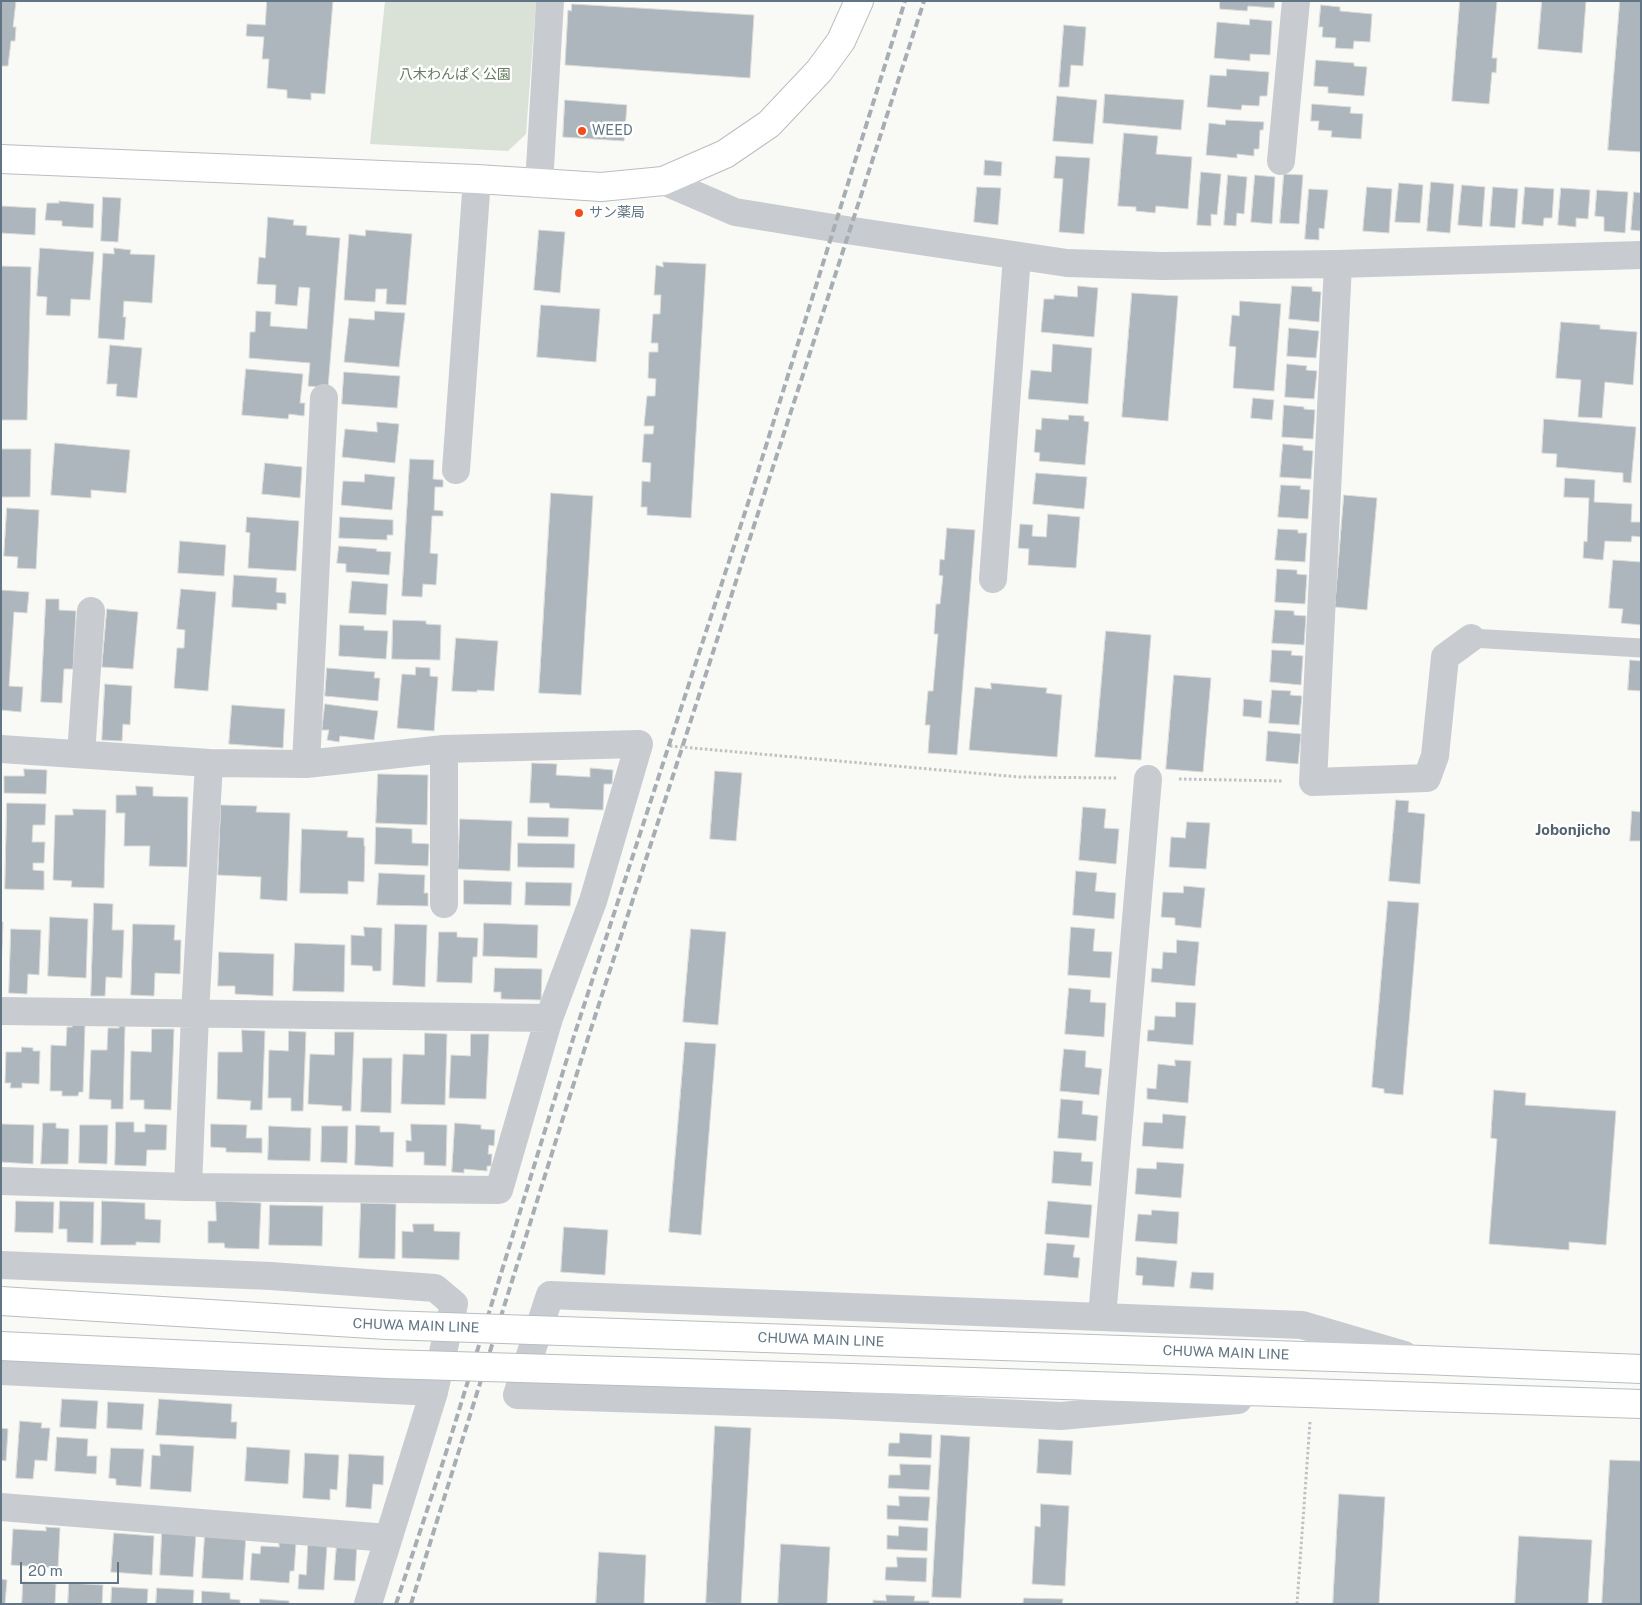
<!DOCTYPE html>
<html>
<head>
<meta charset="utf-8">
<style>
  body { margin:0 }
  #map { position:relative; width:1642px; height:1605px; overflow:hidden; background:#f9f9f6; font-family:"Public Sans",sans-serif }
  canvas { display:block }
  .frame { position:absolute; inset:0; border:2px solid #617584; pointer-events:none }
  .scale { position:absolute; left:20px; top:1562px; width:99px; height:22px; box-sizing:border-box; border:2px solid #617584; border-top:0; padding-left:6px; font-size:15px; line-height:18px; white-space:nowrap; color:#617584; -webkit-text-stroke:4px #fff; paint-order:stroke }
</style>
</head>
<body>
<div id="map">
<canvas width="1642" height="1605"></canvas>
<div class="frame"></div>
<div class="scale">20 m</div>
</div>
<script>
const context = document.querySelector('canvas').getContext('2d');
context.lineJoin = 'round';
function fillPath(path, color) { context.fillStyle = color; context.fill(path, 'evenodd'); }
function stroke(path, color, width, dash) { context.strokeStyle = color; context.lineWidth = width; context.lineCap = dash ? 'butt' : 'round'; context.setLineDash(dash || []); context.stroke(path); }
function write(font, color, halo, rows, align = 'center') {
  context.font = font + ' "Public Sans","Noto Sans JP",sans-serif'; context.lineWidth = 5; context.setLineDash([]); context.textBaseline = 'middle'; context.strokeStyle = halo; context.fillStyle = color; for (const [text, x, y, turn = 0] of rows) {
    context.save(); context.translate(x, y); context.rotate((+turn || 0) * Math.PI / 180); context.textAlign = isNaN(turn) ? turn : align; if (halo) context.strokeText(text, 0, 0); context.fillText(text, 0, 0); context.restore();
  }
}
fillPath(new Path2D(`
  M385,1H536L526,134L508,151L370,144Z`), '#dae1d7');
const building = new Path2D(`
  M1,1H16L13,27H16L15,41H11L8,66H1Z
  M267,1H333L325,94L311,93V100L287,98V90L267,88L269,59H262L264,37L246,36L247,24L265,25Z
  M1220,1H1275L1274,8L1248,6L1247,11L1220,9Z
  M1460,1H1497L1492,58H1497L1496,73L1492,72L1489,104L1452,101Z
  M1542,1H1586L1582,53L1538,49Z
  M1620,1H1641V152L1608,150Z
  M572,4L754,15L750,78L565,65L568,10L571,11Z
  M1321,5L1340,7V11L1372,14L1370,42L1354,41L1353,49L1335,48L1336,38L1322,37L1323,27H1319Z
  M1250,19L1272,21L1270,55L1250,54V61L1214,58L1217,22L1249,25Z
  M1064,25L1086,27L1083,66L1071,65L1069,87H1059Z
  M1316,60L1354,63V66L1367,67L1364,96L1328,93V87L1314,86Z
  M1227,69L1269,72L1267,96H1260L1259,106L1242,105L1241,110L1207,107L1210,75L1226,76Z
  M1105,94L1184,100L1181,130L1103,123Z
  M1057,96L1097,100L1093,144L1053,141Z
  M565,100L627,105L624,141L563,137Z
  M1312,104L1351,107L1350,113L1363,114L1361,139L1331,137L1332,131L1318,130L1319,121H1311Z
  M1226,120L1264,122L1263,130H1260L1259,149H1254V156L1237,154V158L1206,155L1209,123L1225,125Z
  M1124,133L1158,136L1156,154L1192,157L1188,209L1156,206L1155,213L1136,211V207L1118,206Z
  M1056,156L1090,158L1084,234L1059,232L1063,179L1054,178Z
  M985,160L1002,162L1001,176L984,175Z
  M1201,172L1221,174L1217,215L1211,214V226L1197,225Z
  M1284,174L1303,175L1299,224L1280,223Z
  M1228,175L1247,177L1244,214L1237,213L1236,226L1224,225Z
  M1255,175L1275,177L1272,224L1251,222Z
  M1431,182L1454,184L1450,233L1427,231Z
  M1399,183L1423,185L1420,223L1395,222Z
  M1462,185L1485,187L1482,227L1458,225Z
  M977,187L1001,188L998,225L974,222Z
  M1367,187L1392,189L1389,233L1363,231Z
  M1493,187L1518,189L1515,228L1490,226Z
  M1525,187L1554,189L1552,218H1544L1543,226L1522,224Z
  M1561,188L1590,190L1588,219L1576,218V227L1558,225Z
  M1309,189L1328,190L1324,229L1319,228V240L1305,239Z
  M1597,190L1628,192L1625,233L1604,231V217L1595,216Z
  M1634,192L1641,193V231L1631,230Z
  M103,197L121,198L118,242L101,241Z
  M59,201L94,204L93,228L62,226V221L45,220L47,203H59Z
  M1,206L36,208L35,235L1,233Z
  M268,217L294,220L293,225L307,226L306,235L340,238L328,388L308,386L310,363L249,358L250,332H255L256,311L271,312L270,326L307,329L310,288L299,287L297,306L275,304L276,285L257,284L259,257L265,258Z
  M366,230L412,234L406,305L386,304L387,289H376L375,302L344,300L349,234L365,236Z
  M539,230L565,232L560,293L534,290Z
  M40,248L94,252L90,300L71,299L70,316L46,315L47,297L37,296Z
  M114,248L131,250L130,254L155,255L152,303L124,301L123,317H126L124,340L98,338L103,253L114,254Z
  M663,262L706,264L691,518L647,515V507H641L642,481L650,482L651,463L642,462L644,434H653L654,426H644L647,396H655L656,379L648,378L649,352H658V343H651L653,314H660L661,295H654L656,265L663,267Z
  M1,266L31,267L27,420H1Z
  M1078,286L1098,288L1094,337L1041,332L1044,299H1054V295L1077,297Z
  M1292,286L1312,287V291L1321,292L1319,322L1289,319Z
  M1132,293L1178,296L1168,421L1122,417Z
  M1240,301L1281,304L1274,391L1233,388L1236,347L1229,346L1232,315L1239,316Z
  M541,305L600,309L596,362L537,357Z
  M375,311L405,313L399,367L344,362L349,318L374,320Z
  M1561,322L1600,325V329L1637,332L1633,385L1605,382L1602,418L1578,417L1581,380L1556,378Z
  M1289,328L1319,331L1316,358L1287,356Z
  M1053,344L1092,348L1088,404L1028,399L1031,370L1051,372Z
  M110,345L142,348L137,398L116,396L117,384H107Z
  M1287,364L1307,366L1306,370L1317,371L1314,399L1285,397Z
  M246,369L303,374L300,403H305L304,416L289,414L288,419L242,415Z
  M344,372L400,376L397,408L342,404Z
  M1253,398L1274,400L1272,420L1251,418Z
  M1284,405L1304,407V409L1315,410L1313,439L1282,437Z
  M1069,415L1084,416V421L1089,422L1085,465L1039,461L1040,453L1034,452L1036,429L1041,430L1042,418L1068,420Z
  M1544,419L1636,427L1631,483L1623,482V473L1556,467L1557,454L1542,453Z
  M377,422L399,424L395,463L342,457L345,429L377,432Z
  M55,443L130,450L126,493L91,490V498L51,495Z
  M1283,444L1303,446V450L1313,451L1311,479L1280,477Z
  M1,449H31L30,497H1Z
  M410,459L434,460L433,479L443,480V487H435L434,510L443,511V516H432L430,553L438,554L436,585L423,584L422,597L402,596Z
  M265,463L302,467L300,498L262,494Z
  M1036,473L1087,477L1084,509L1033,504Z
  M365,474L395,477L392,510L341,505L343,481L364,482Z
  M1565,478L1595,480L1594,502L1632,504L1631,522H1641V537L1632,536L1631,542L1605,541L1603,560L1583,558L1584,541L1587,542L1589,498L1564,497Z
  M1281,485L1301,486L1300,489L1310,490L1308,519L1278,517Z
  M551,493L593,496L581,695L539,693Z
  M1344,495L1377,498L1367,610L1335,607Z
  M7,508L39,510L36,569L17,568L18,557L4,556Z
  M1048,514L1080,517L1076,568L1028,565L1029,549L1018,548L1020,524L1033,525L1032,536L1046,537Z
  M247,517L299,521L296,571L248,568L250,533L246,532Z
  M340,517L393,520V535H387V540L339,538Z
  M947,528L975,530L957,755L928,753L930,725H925L928,691H933L938,634H934L936,604H940L943,576L939,575L940,559L944,560Z
  M1278,529L1298,530V533H1307L1305,562L1275,560Z
  M180,541L226,545L224,576L178,573Z
  M339,546L377,549L376,551L391,552L389,575L346,572V564L337,563Z
  M1613,560L1641,562V625L1621,623L1623,609L1609,608Z
  M1277,569L1297,570V574L1307,575L1305,604L1275,602Z
  M234,575L277,578L276,592L286,593V604L277,603V610L232,607Z
  M352,581L388,584L386,615L349,613Z
  M181,589L216,592L208,691L174,688L177,648H184L185,630L177,629Z
  M1,590L29,592L27,613L14,612L9,686L23,687L21,712L1,710Z
  M46,599H59V610L76,611L73,669H64L62,703L41,702Z
  M107,609L138,612L133,669L102,667Z
  M1275,610L1294,611V615L1306,616L1304,645L1272,643Z
  M393,620L426,621V624L441,625L440,660L392,659Z
  M340,625L364,626V630L388,631L386,659L339,656Z
  M1106,631L1151,635L1141,760L1095,757Z
  M456,638L498,641L494,691L477,690V692L452,691Z
  M1272,650L1292,651L1291,655L1303,656L1301,685L1270,682Z
  M1630,660L1641,661V691L1628,690Z
  M416,667L430,668V676L438,677L434,731L397,728L402,674L415,675Z
  M327,668L375,672L374,678H380L378,701L325,696Z
  M1174,675L1211,678L1203,772L1166,769Z
  M991,683L1047,688L1046,693L1062,695L1057,757L969,750L975,687L991,689Z
  M105,684L132,686L130,725L123,724L122,741L102,740Z
  M1272,690L1291,691L1290,695L1302,696L1299,725L1269,723Z
  M1244,699L1262,701L1261,718L1243,716Z
  M325,704L378,711L374,740L340,736L339,742L327,740L329,730H322Z
  M232,705L285,709L283,748L229,744Z
  M1268,731L1301,734L1298,764L1266,761Z
  M532,763L557,764L556,775L590,777V768L613,770L612,784H604L603,810L550,808L549,803H530Z
  M24,769L47,770L46,794L4,793V776H24Z
  M715,771L742,773L736,841L710,839Z
  M378,774L428,775L427,825L376,823Z
  M136,786L153,787V796L188,797L187,867L149,866L150,846H124L125,813H116V795H136Z
  M1396,800L1409,801L1408,812L1425,814L1420,884L1389,881Z
  M7,803L46,804L45,825H33L32,842H45L44,863H33V870L44,871V890L5,889Z
  M221,805L257,806L256,812L290,813L287,901L260,899L261,877L218,875Z
  M1083,807L1106,809L1104,828L1119,829L1116,864L1079,860Z
  M73,809L106,810L104,888L71,887L72,881L53,880L55,815H73Z
  M1632,811L1641,812V841H1630Z
  M528,817L569,818L568,837L528,836Z
  M460,819L512,821L510,871L458,869Z
  M1187,822L1210,823L1206,869L1169,867L1171,837L1185,838Z
  M376,827L412,829V843L429,844L428,866L375,864Z
  M302,829L348,831L347,837L364,838V846H365L364,882L348,881V894L300,893Z
  M518,843L575,844L574,868L518,867Z
  M1076,871L1097,873L1095,891L1116,893L1114,919L1073,915Z
  M379,873L425,875L424,893H428V906L377,905Z
  M464,880L512,882L511,905L464,904Z
  M526,882L572,883L570,906L525,905Z
  M1184,886L1205,888L1201,928L1175,925V918L1161,917L1163,892L1183,893Z
  M1388,901L1419,903L1403,1095L1384,1093V1089L1372,1087Z
  M94,903L113,904L112,930H124L122,978L106,977L105,996H91Z
  M50,917L88,919L86,978L48,976Z
  M1,922H3L1,972Z
  M484,923L538,925L537,958L483,956Z
  M133,924L175,925L174,940H181L180,974L155,973L154,996L131,995Z
  M395,924L427,925L425,987L393,985Z
  M364,927L382,928L381,971H373L372,966L351,965V935L364,936Z
  M1071,927L1095,929L1093,951L1112,952L1110,978L1068,975Z
  M11,929L41,930L39,975L28,974L27,994L9,993Z
  M691,929L726,932L718,1025L683,1022Z
  M439,932H457V937L478,938L477,957H473L472,983L437,982Z
  M1177,940L1199,942L1195,986L1151,982L1152,968L1162,969L1163,952L1176,953Z
  M295,943L345,945L344,992L293,991Z
  M219,952L274,954L273,996L235,994V986H218Z
  M495,968L542,969L541,1000L501,999V992H494Z
  M1069,988L1091,990L1090,1002L1106,1003L1104,1037L1065,1034Z
  M1176,1002L1196,1003L1193,1045L1147,1041L1148,1030H1154L1155,1016L1175,1017Z
  M72,1025H85L83,1092H79L78,1096H62V1091H50L51,1045L66,1046L67,1027H72Z
  M119,1026H125L123,1109H111V1100L89,1099L91,1050H107L108,1028H119Z
  M152,1029H174L171,1110L144,1109V1100H130L131,1051L151,1052Z
  M242,1030L265,1031L262,1110H250L251,1101L217,1099L218,1052H242Z
  M289,1031L306,1032L303,1111H291V1098H268L269,1050L288,1051Z
  M335,1032H354L351,1111H342V1106L308,1104L310,1054L334,1055Z
  M425,1033L447,1034L445,1105L401,1104L403,1054L424,1055Z
  M471,1034H489L486,1099L449,1098L451,1055L470,1056Z
  M685,1042L716,1044L701,1235L669,1232Z
  M22,1047L33,1048V1051H40L39,1084L22,1083V1088H10L11,1083H5L6,1052H21Z
  M1064,1049L1086,1051L1085,1067L1102,1069L1099,1095L1060,1091Z
  M363,1058H392L391,1113L361,1112Z
  M1175,1060L1191,1061L1188,1103L1147,1099V1088L1156,1089L1158,1064L1175,1066Z
  M1494,1090L1526,1093L1525,1105L1616,1111L1606,1245L1569,1242V1250L1489,1244L1497,1139L1491,1138Z
  M1061,1099L1083,1101L1082,1114L1098,1116L1096,1141L1058,1138Z
  M1163,1114L1186,1116L1183,1149L1142,1146L1144,1122L1162,1123Z
  M116,1122H134V1132H145V1124L167,1125L166,1150H147L146,1166L115,1165Z
  M43,1123H56V1128L69,1129L68,1164H41Z
  M455,1123L481,1125V1129L495,1130L494,1146L489,1145L488,1154H492L491,1166H487V1171L464,1169V1173L452,1172Z
  M2,1124L34,1125L33,1164L1,1162Z
  M211,1124L247,1125L246,1138H262V1153L226,1152V1148L211,1147Z
  M411,1124L447,1125L446,1166L424,1165V1152H406V1140L411,1141Z
  M80,1125H108L107,1164L79,1163Z
  M356,1125L380,1126V1132H394L393,1167L355,1165Z
  M269,1126L311,1128L310,1161L268,1160Z
  M322,1126H348L347,1163L321,1162Z
  M1054,1151L1082,1153L1081,1161L1093,1162L1091,1186L1052,1183Z
  M1157,1162L1184,1164L1181,1198L1135,1194L1137,1168L1156,1169Z
  M16,1201L54,1202L53,1233L15,1232Z
  M60,1201L94,1202L93,1243L67,1242V1229H59Z
  M102,1201L145,1203V1219L161,1220L160,1243L136,1242V1245H101Z
  M216,1201L261,1203L259,1249L225,1248L224,1243H208V1221H216Z
  M1048,1201L1092,1205L1089,1238L1045,1234Z
  M361,1203L396,1204L395,1259L359,1258Z
  M270,1205L323,1206L322,1246L269,1245Z
  M1152,1210L1179,1212L1177,1244L1135,1241L1138,1214L1151,1215Z
  M413,1224H434V1231L460,1232L459,1260L402,1258V1231L413,1232Z
  M564,1227L608,1230L605,1275L561,1272Z
  M1047,1243L1075,1245L1073,1257L1080,1258L1078,1278L1044,1275Z
  M1137,1257L1177,1261L1174,1287L1142,1285L1143,1276L1136,1275Z
  M1192,1272L1214,1273L1213,1290L1190,1288Z
  M62,1399L98,1401L96,1429L60,1427Z
  M159,1399L232,1404L231,1422H237L236,1439L156,1435Z
  M108,1402L144,1404L142,1430L107,1428Z
  M20,1421L42,1423L41,1428H50L47,1461L35,1460L33,1479L16,1478Z
  M715,1426L751,1428L741,1604L706,1603Z
  M1,1428L8,1429L6,1461L1,1460V1463Z
  M900,1433L932,1435L931,1458L888,1456L889,1443H899Z
  M941,1435L970,1437L961,1598L932,1597Z
  M57,1437L88,1439L87,1456H97L96,1474L55,1471Z
  M1039,1439L1073,1441L1071,1475L1037,1473Z
  M160,1444L194,1446L191,1492L150,1489L152,1455L160,1456Z
  M247,1447L290,1450L288,1484L245,1481Z
  M111,1448L144,1449L141,1487L116,1485V1479L109,1478Z
  M305,1453L339,1455L337,1490L330,1489V1500L303,1498Z
  M349,1454L384,1456L383,1485L373,1484L371,1509L346,1507Z
  M1610,1460L1641,1461V1604H1602Z
  M900,1464L931,1465L929,1490L888,1488L889,1475H900Z
  M1339,1494L1385,1497L1379,1604H1333Z
  M899,1496L930,1497L928,1521L887,1519V1505L899,1506Z
  M1041,1504L1069,1506L1065,1586L1032,1584L1035,1526L1040,1527Z
  M899,1526L928,1528L927,1551L887,1549V1535L898,1536Z
  M46,1527L60,1528L58,1568L11,1565L13,1529L46,1531Z
  M162,1532L196,1534L193,1577L160,1575Z
  M114,1533L154,1536L152,1575L111,1572Z
  M205,1533L246,1535L243,1580L202,1578Z
  M1519,1536L1592,1540L1588,1604H1515Z
  M337,1541L357,1543L355,1581L334,1580Z
  M279,1542L296,1543L294,1571H290L289,1583L250,1580L252,1553L260,1554L261,1546L279,1547Z
  M781,1544L830,1547L827,1604H778Z
  M308,1545L327,1546L324,1590L298,1589L299,1574L306,1575Z
  M599,1552L646,1555L644,1604H596Z
  M897,1557L927,1558L926,1582L885,1580L886,1567H897Z
  M1,1579L7,1580L5,1604H1Z
  M23,1582L56,1584L55,1604H22Z
  M69,1583L103,1585L102,1604H68Z
  M112,1587L148,1589L147,1604H111Z
  M157,1588L194,1590L193,1604H156Z
  M202,1591L230,1593V1599L240,1600V1604H202Z
  M886,1595L915,1596L914,1601H929V1604H873V1600L886,1601Z
  M1024,1598L1063,1599L1062,1604H1023Z
  M260,1599L289,1601V1604H260Z`);
fillPath(building, '#acb6bc');
stroke(building, '#dbdbd8', 1);
const secondary = new Path2D(`
  M1,159L477,179L601,187L663,181L725,154L769,124L819,71L841,41L859,1
  M851,1341L1423,1360L1641,1369
  M851,1378L1641,1404`);
stroke(secondary, '#b8bec3', 30);
stroke(new Path2D(`
  M670,746L1019,777L1117,778
  M1179,779L1282,781
  M1297,1604L1310,1422`), '#bfc2c4', 3, [2.5, 2.5]);
stroke(new Path2D(`
  M1471,638L1641,648`), '#c8ccd0', 19);
stroke(new Path2D(`
  M1281,161L1296,1
  M663,181L735,212L833,228L1067,263L1162,266L1338,264L1641,255
  M539,184L550,1
  M1338,264L1313,782L1427,778L1435,756L1445,657L1471,638
  M456,470L477,179
  M993,579L1017,256
  M1,749L209,763L306,764L444,749L639,744L593,901L549,1018L499,1190L188,1187L1,1181
  M81,754L91,611
  M306,764L324,398
  M444,904V749
  M1,1011L549,1018
  M188,1187L195,1014L209,763
  M1,1265L271,1276L435,1288L454,1304L434,1392L1,1371
  M1102,1317L1148,779
  M1238,1400L1061,1416L837,1405L517,1395L550,1295L1302,1325L1404,1355
  M1,1507L388,1538
  M368,1604L434,1392`), '#c8ccd0', 28);
stroke(secondary, '#fff', 28);
stroke(new Path2D(`
  M396,1604L444,1459L574,1036L750,497L905,1
  M411,1604L588,1038L924,1`), '#a6adb3', 4, [8, 4]);
const secondaryBridge = new Path2D(`
  M1,1301L387,1325L851,1341
  M1,1346L387,1364L851,1378`);
stroke(secondaryBridge, '#b8bec3', 30, []);
stroke(secondaryBridge, '#fff', 28);
for (const [x, y, r, color] of [
  [582,131,5,"#f44c1b"],
  [579,213,5,"#f44c1b"]
]) { const dot = new Path2D(); dot.arc(x, y, r, 0, 2 * Math.PI); context.fillStyle = color; context.fill(dot); stroke(dot, '#fff', 2); }
write('14px', '#667a61', '#fff', [
  ["八木わんぱく公園",455,75]
]);
write('14px', '#617584', '#fff', [
  ["WEED",592,131],
  ["サン薬局",589,213]
], 'left');
write('14px', '#617584', '#fff', [
  ["CHUWA MAIN LINE",416,1326,2],
  ["CHUWA MAIN LINE",821,1340,2],
  ["CHUWA MAIN LINE",1226,1353,2]
]);
write('bold 15px', '#54636e', '#fff', [
  ["Jobonjicho",1573,830]
]);
</script>
</body>
</html>
